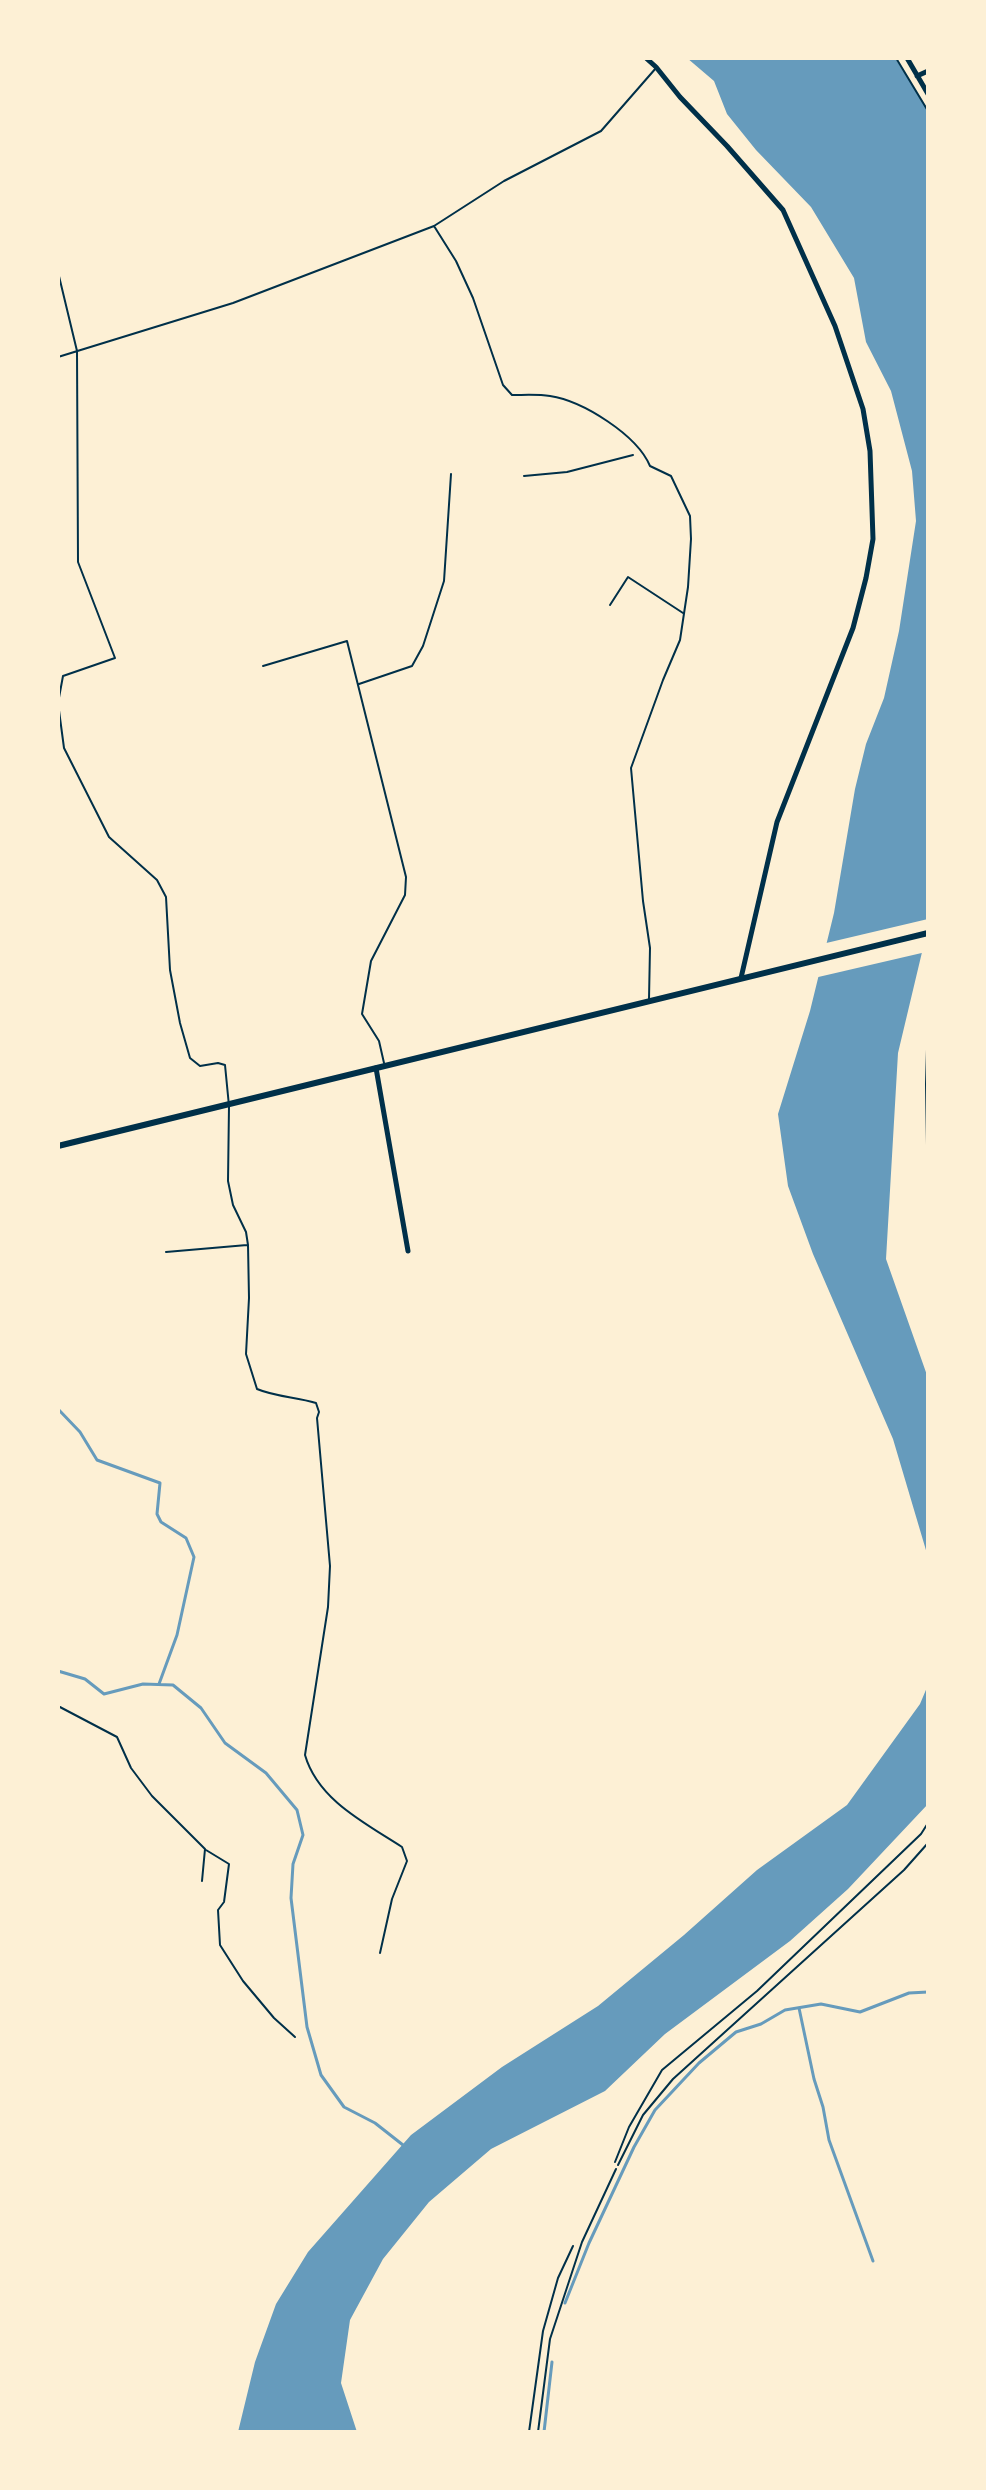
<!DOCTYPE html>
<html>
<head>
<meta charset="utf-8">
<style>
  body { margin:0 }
  #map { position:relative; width:986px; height:2490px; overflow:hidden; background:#fdf0d5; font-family:Figtree,sans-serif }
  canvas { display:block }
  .frame { position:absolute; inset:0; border:60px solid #fdf0d5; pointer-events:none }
</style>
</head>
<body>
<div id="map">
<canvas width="986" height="2490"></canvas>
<div class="frame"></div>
</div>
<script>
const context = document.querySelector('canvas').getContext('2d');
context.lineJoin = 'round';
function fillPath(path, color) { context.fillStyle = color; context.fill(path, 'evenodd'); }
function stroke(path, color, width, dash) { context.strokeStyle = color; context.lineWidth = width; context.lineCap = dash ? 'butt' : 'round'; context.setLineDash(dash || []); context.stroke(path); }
fillPath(new Path2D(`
  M687,58H895L928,110V927L898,1053L886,1259L928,1378V1557L893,1439L813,1254L788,1186L778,1114L810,1011L834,913L855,789L866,744L884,698L899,631L916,521L912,471L891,391L866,342L854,278L811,207L756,150L727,114L714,81Z
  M928,1685V1804L848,1889L790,1941L665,2034L605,2091L491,2149L429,2202L383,2259L350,2320L341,2383L357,2432H238L255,2362L276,2304L308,2252L411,2135L502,2067L598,2006L684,1935L757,1870L847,1805L920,1704Z`), '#669bbc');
fillPath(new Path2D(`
  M928,919L926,952L814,978L822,944Z`), '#fdf0d5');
stroke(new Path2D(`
  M58,1409L80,1432L97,1460L160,1483L157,1514L161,1522L186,1538L194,1557L177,1635L159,1684
  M58,1671L85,1679L104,1694L143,1684L173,1685L201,1708L225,1743L266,1773L297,1810L303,1835L293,1864L291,1898L307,2027L321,2075L344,2107L375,2123L403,2145
  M799,2008L814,2079L823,2107L829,2140L873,2261
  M565,2303L589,2243L634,2147L655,2110L699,2063L736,2032L761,2024L785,2010L821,2004L860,2012L909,1993L928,1992
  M544,2432L552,2362`), '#669bbc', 3);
stroke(new Path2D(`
  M896,58L928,111
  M928,1015L926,1084L928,1206
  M615,2162L629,2127L662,2070L757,1991L921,1834L928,1823
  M618,2165L643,2115L673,2079L904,1870L928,1843
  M529,2432L543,2331L558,2278L573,2246`), '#003049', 2);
stroke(new Path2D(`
  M434,226L456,261L473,298L503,385L512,395C524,395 538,394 550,396C583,401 637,435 650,466L671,476L690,516L691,539L688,587L680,640L663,680L631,768L643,901L650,948L649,999
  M58,272L77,351L78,562L115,658L63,676L58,703L64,748L109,837L157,880L166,897L170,970L180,1023L190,1058L200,1066L218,1063L225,1065L229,1106L228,1181L233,1205L246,1232L248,1245L249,1298L246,1354L257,1389C276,1397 297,1397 316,1403L319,1412L317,1418L330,1566L328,1607L305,1755C318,1800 365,1823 402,1847L407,1861L392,1899L380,1953
  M58,357L233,303L434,226L504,181L601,131L656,68
  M524,476L567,472L633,455
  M610,605L628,577L683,613
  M263,666L347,641L406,877L405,895L371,961L362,1014L379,1041L384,1063
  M359,684L412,666L423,646L444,581L451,474
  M166,1252L247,1245
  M58,1706L117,1737L131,1768L152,1796L205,1849L202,1881
  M206,1850L229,1864L224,1902L218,1910L220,1945L243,1981L274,2018L295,2037
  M538,2432L550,2339L582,2242L616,2169`), '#003049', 2);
stroke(new Path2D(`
  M646,58L656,67L680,97L727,146L783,210L835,326L863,409L870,451L873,539L866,578L853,628L777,822L741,978
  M907,58L928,94
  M917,76L928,71
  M376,1068L408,1251`), '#003049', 5);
stroke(new Path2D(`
  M58,1146C349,1077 638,1003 928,933`), '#003049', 6);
</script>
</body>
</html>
